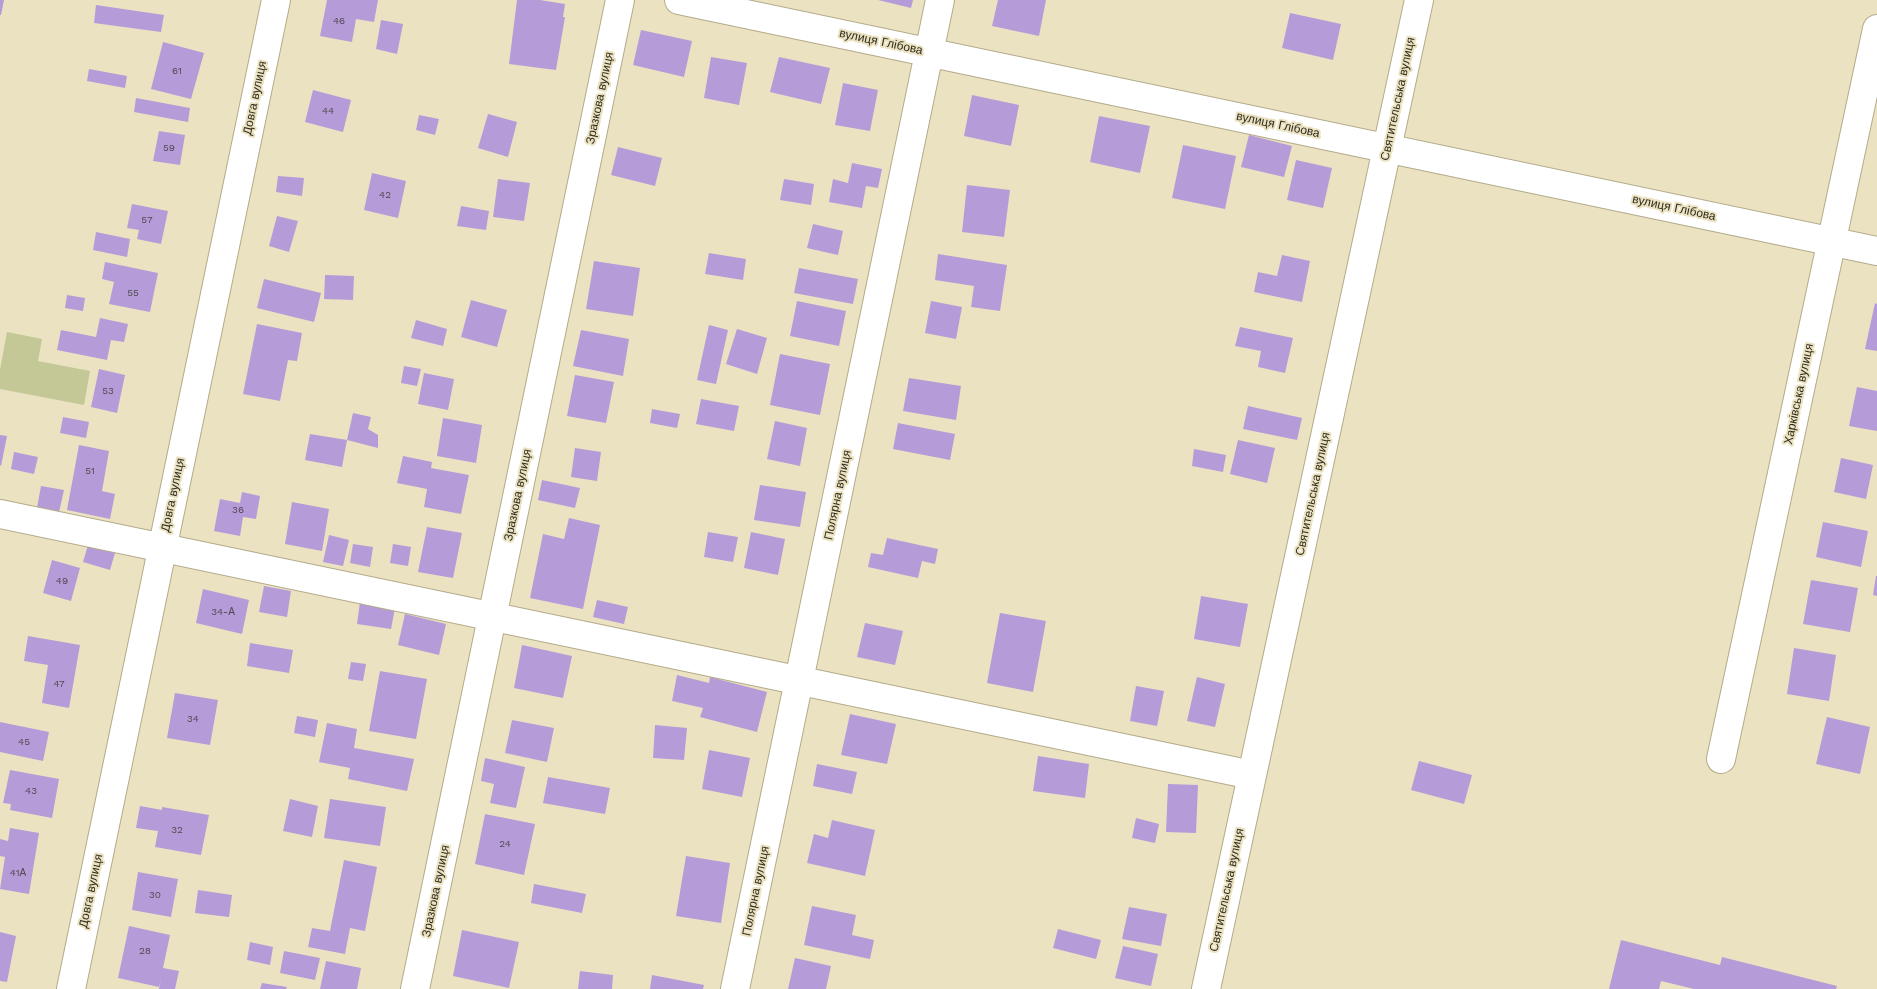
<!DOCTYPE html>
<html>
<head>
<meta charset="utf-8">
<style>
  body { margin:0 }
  canvas { display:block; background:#ebe2c1 }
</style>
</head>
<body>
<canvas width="1877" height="989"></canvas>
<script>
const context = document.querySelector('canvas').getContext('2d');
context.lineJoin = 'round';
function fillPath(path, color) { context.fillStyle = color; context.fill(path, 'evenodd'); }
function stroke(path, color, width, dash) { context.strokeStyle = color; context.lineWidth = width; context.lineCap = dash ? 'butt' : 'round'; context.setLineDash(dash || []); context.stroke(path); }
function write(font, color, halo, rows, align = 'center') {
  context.font = font + ' "Work Sans",sans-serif'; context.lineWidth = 4; context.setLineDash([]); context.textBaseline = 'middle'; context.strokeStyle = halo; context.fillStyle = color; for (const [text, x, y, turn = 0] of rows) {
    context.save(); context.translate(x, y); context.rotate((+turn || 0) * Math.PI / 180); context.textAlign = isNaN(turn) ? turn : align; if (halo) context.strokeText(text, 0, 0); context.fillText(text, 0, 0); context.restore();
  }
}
fillPath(new Path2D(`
  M7,332L42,339L38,361L90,371L84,405L0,389V370Z`), '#c4c897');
fillPath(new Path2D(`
  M0,0H4L1,15H0Z
  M327,0H378L374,22L356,19L352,42L320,36Z
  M517,0H540L565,4L563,17H565L556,70L509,64Z
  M878,0H913L911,8Z
  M998,0H1046L1039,36L992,26Z
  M96,5L164,15L161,32L94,23Z
  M1290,13L1341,24L1333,60L1282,48Z
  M381,20L403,24L397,54L376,49Z
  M641,30L692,41L684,77L633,65Z
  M163,42L204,53L191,99L151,89Z
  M711,57L747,63L739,105L704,98Z
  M779,57L830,68L821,104L770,92Z
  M89,69L127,76L125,88L87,81Z
  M843,83L878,90L870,131L835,125Z
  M313,90L351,100L343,132L305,122Z
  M972,95L1019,105L1011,146L964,136Z
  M136,98L190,108L188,122L134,112Z
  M488,114L517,122L508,157L478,148Z
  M419,115L439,119L435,135L416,130Z
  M1099,116L1150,126L1140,173L1090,162Z
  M159,131L185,135L180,165L153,161Z
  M1249,135L1292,146L1284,177L1241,167Z
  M1183,145L1236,156L1225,209L1172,198Z
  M618,147L662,158L655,186L611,175Z
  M1296,160L1332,168L1323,208L1287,200Z
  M852,163L882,169L878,188L866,186L862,208L829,202L833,179L848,183Z
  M372,173L406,181L398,218L364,210Z
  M278,176L304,178L302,196L276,192Z
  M498,179L530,183L524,221L493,217Z
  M784,179L814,184L811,205L780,200Z
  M967,185L1010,190L1004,237L962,232Z
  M132,204L168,211L161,244L137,239L139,230L127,228Z
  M461,206L489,211L486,230L457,226Z
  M277,216L298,221L289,252L269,246Z
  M813,224L843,231L838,255L807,248Z
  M96,232L130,239L127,257L93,250Z
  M709,253L746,259L743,280L705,274Z
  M938,254L1007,265L1000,311L971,307L974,286L935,280Z
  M1282,255L1310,261L1302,302L1254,292L1258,272L1277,276Z
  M594,261L640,268L633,316L586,309Z
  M105,262L158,273L150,312L109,304L114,282L102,279Z
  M799,268L858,279L853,304L794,293Z
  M325,275L354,276L353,300L324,299Z
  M264,279L321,293L314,322L257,308Z
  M67,295L85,298L83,311L65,308Z
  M471,300L507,310L497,347L461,337Z
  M797,301L846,311L839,346L790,336Z
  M931,301L962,307L956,339L925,333Z
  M1875,303L1877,304V351L1865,349Z
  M100,318L128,324L124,342L111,340L107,360L57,350L61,330L96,337Z
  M416,320L447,329L443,346L411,338Z
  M257,324L302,333L297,361L288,360L280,401L243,394Z
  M709,325L728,330L716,384L697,380Z
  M1240,327L1293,338L1285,373L1258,367L1261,351L1235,346Z
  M737,329L767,338L757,374L726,364Z
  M581,330L629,339L623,376L573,366Z
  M780,354L830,364L820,415L770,405Z
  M404,366L421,369L417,386L401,383Z
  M99,369L125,375L117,413L91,407Z
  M424,373L454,379L448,410L418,404Z
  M575,375L614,382L606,423L567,416Z
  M909,378L961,386L956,420L903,411Z
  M1857,387L1877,391V431L1849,426Z
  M701,399L739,406L734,431L696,424Z
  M1248,406L1302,418L1297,440L1243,429Z
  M652,409L680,414L677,428L650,423Z
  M353,413L371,417L368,429L378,435V448L347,440L342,467L305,460L310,434L347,440Z
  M63,417L89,422L86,438L60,433Z
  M443,418L482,425L476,463L437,456Z
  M775,421L807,428L800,466L767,459Z
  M898,423L955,434L950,460L893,449Z
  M0,435L7,436L1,466L0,465Z
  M1238,440L1275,448L1267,483L1230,474Z
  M79,445L109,451L102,491L115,494L110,519L67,510Z
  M575,448L601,452L597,481L571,477Z
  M1194,449L1226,455L1223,472L1192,466Z
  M14,452L38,457L34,474L11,469Z
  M403,456L432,462L431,468L469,475L461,514L424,507L427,489L397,483Z
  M1841,458L1873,465L1866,499L1834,492Z
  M542,480L580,488L575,508L538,500Z
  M760,485L806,492L800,527L754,520Z
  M41,486L64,490L58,517L36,513Z
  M242,492L260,496L256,519L243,517L240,536L214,531L220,499L240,503Z
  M292,502L329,509L322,551L285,544Z
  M569,518L600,525L583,609L530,598L543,534L564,539Z
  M1823,522L1868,531L1861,567L1816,557Z
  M427,527L462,533L453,578L418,572Z
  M708,532L738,537L733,562L704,557Z
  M751,532L785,539L778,575L744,568Z
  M329,535L349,540L343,566L323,562Z
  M887,538L938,549L935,564L922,561L918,578L868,567L871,553L883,555Z
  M353,544L373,547L370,567L350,563Z
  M393,544L411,547L408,566L390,563Z
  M88,545L115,553L110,570L83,562Z
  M52,560L80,568L71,601L43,593Z
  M1876,576H1877V596L1873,595Z
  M1811,580L1858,588L1850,632L1803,624Z
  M264,586L291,591L287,617L259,612Z
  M203,589L249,600L242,634L196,623Z
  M1201,596L1248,604L1240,647L1194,639Z
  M597,600L628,607L624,624L593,617Z
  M360,602L395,608L391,629L357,624Z
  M1000,613L1046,621L1033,692L987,683Z
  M405,614L446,624L439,655L398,645Z
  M865,623L903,631L895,665L857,657Z
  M28,636L80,645L69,708L42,703L48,665L24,661Z
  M250,643L293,650L289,673L247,666Z
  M522,645L572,656L563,698L514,688Z
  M1794,648L1836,655L1829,701L1787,694Z
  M351,662L366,664L363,681L348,679Z
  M380,671L427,679L416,739L369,731Z
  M677,675L709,683L710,677L767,692L757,732L700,717L703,708L672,701Z
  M1197,677L1225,684L1215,727L1187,721Z
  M1136,686L1164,691L1157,726L1130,721Z
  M175,693L218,700L210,745L167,738Z
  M850,714L896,724L887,764L841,755Z
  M297,716L318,720L315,737L294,733Z
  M1827,717L1870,727L1860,774L1816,764Z
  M512,720L554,728L547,762L505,753Z
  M0,722L49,732L43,761L0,752Z
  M327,723L357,729L354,748L414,759L407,791L348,779L350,768L319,762Z
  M655,725L687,728L684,760L653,758Z
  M709,750L750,758L742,797L702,789Z
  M1038,756L1089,764L1085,798L1033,791Z
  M485,758L525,767L516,808L490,803L494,784L481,781Z
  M1419,761L1472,775L1464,804L1411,790Z
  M817,764L857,772L852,794L813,786Z
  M10,770L59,779L52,818L10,810L11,804L3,803Z
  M548,777L610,788L605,814L543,803Z
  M1168,784L1198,785L1196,833L1166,832Z
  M290,799L318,806L312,837L283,831Z
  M330,799L386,807L380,846L324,838Z
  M140,806L162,810V807L209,815L201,855L155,847L158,831L136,828Z
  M485,814L535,824L524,875L475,864Z
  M1136,818L1159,824L1155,843L1132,838Z
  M832,820L875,830L865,876L807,863L814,834L828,838Z
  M10,828L39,833L29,894L0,889L5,857L0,856V839L8,841Z
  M686,856L730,863L721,923L676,916Z
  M344,860L377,867L365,931L350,928L345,954L308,947L312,928L330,931Z
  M138,872L178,879L171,917L132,910Z
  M534,884L586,894L582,913L531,903Z
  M198,890L232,895L229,917L195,913Z
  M812,906L856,915L852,935L874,940L870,959L804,945Z
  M1129,907L1167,914L1161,946L1122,939Z
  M129,926L170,935L163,968L179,971L175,989H159L161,978L159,987L118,978Z
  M1058,929L1101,940L1096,959L1053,948Z
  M462,930L519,942L509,988L453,976Z
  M0,932L16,936L7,982L0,981Z
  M1621,940L1720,965L1722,957L1837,986L1836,989H1694L1661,981L1659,989H1609Z
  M250,942L273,947L270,965L247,960Z
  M1123,946L1158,954L1151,986L1115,978Z
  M284,951L320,958L315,980L280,973Z
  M795,958L831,966L826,989H788Z
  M326,961L361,968L357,989H320Z
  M580,971L613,975L612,989H578Z
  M652,975L704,985L703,989H650Z
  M262,983L287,987L286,989H260Z`), '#b59cd9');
const minor = new Path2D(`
  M679,0L1877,251
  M0,514L1252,775
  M1721,759L1877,29
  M71,989L276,0
  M415,989L620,0
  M735,989L940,0
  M1206,989L1419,0`);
stroke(minor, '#b3ab8a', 30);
stroke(minor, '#fff', 28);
write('10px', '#50484e', null, [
  ["46",339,21],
  ["61",177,71],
  ["44",328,111],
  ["59",169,148],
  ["42",385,195],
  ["57",147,220],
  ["55",133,293],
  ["53",108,391],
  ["51",90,471],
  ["36",238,510],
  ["49",62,581],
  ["34-А",223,612],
  ["47",59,684],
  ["34",193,719],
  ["45",24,742],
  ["43",31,791],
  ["32",177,830],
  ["24",505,844],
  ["41А",18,873],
  ["30",155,895],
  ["28",145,951]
]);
write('12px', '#2f2c1f', '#ebe2c1', [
  ["вулиця Глібова",881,42,12],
  ["Довга вулиця",255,98,-78],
  ["Зразкова вулиця",600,98,-78],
  ["Святительська вулиця",1398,99,-78],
  ["вулиця Глібова",1278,125,12],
  ["вулиця Глібова",1674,208,12],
  ["Харківська вулиця",1799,394,-78],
  ["Святительська вулиця",1313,494,-78],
  ["Довга вулиця",173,495,-78],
  ["Зразкова вулиця",518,495,-78],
  ["Полярна вулиця",838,495,-78],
  ["Святительська вулиця",1227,890,-78],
  ["Довга вулиця",91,891,-78],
  ["Зразкова вулиця",436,891,-78],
  ["Полярна вулиця",756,891,-78]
]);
</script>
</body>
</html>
